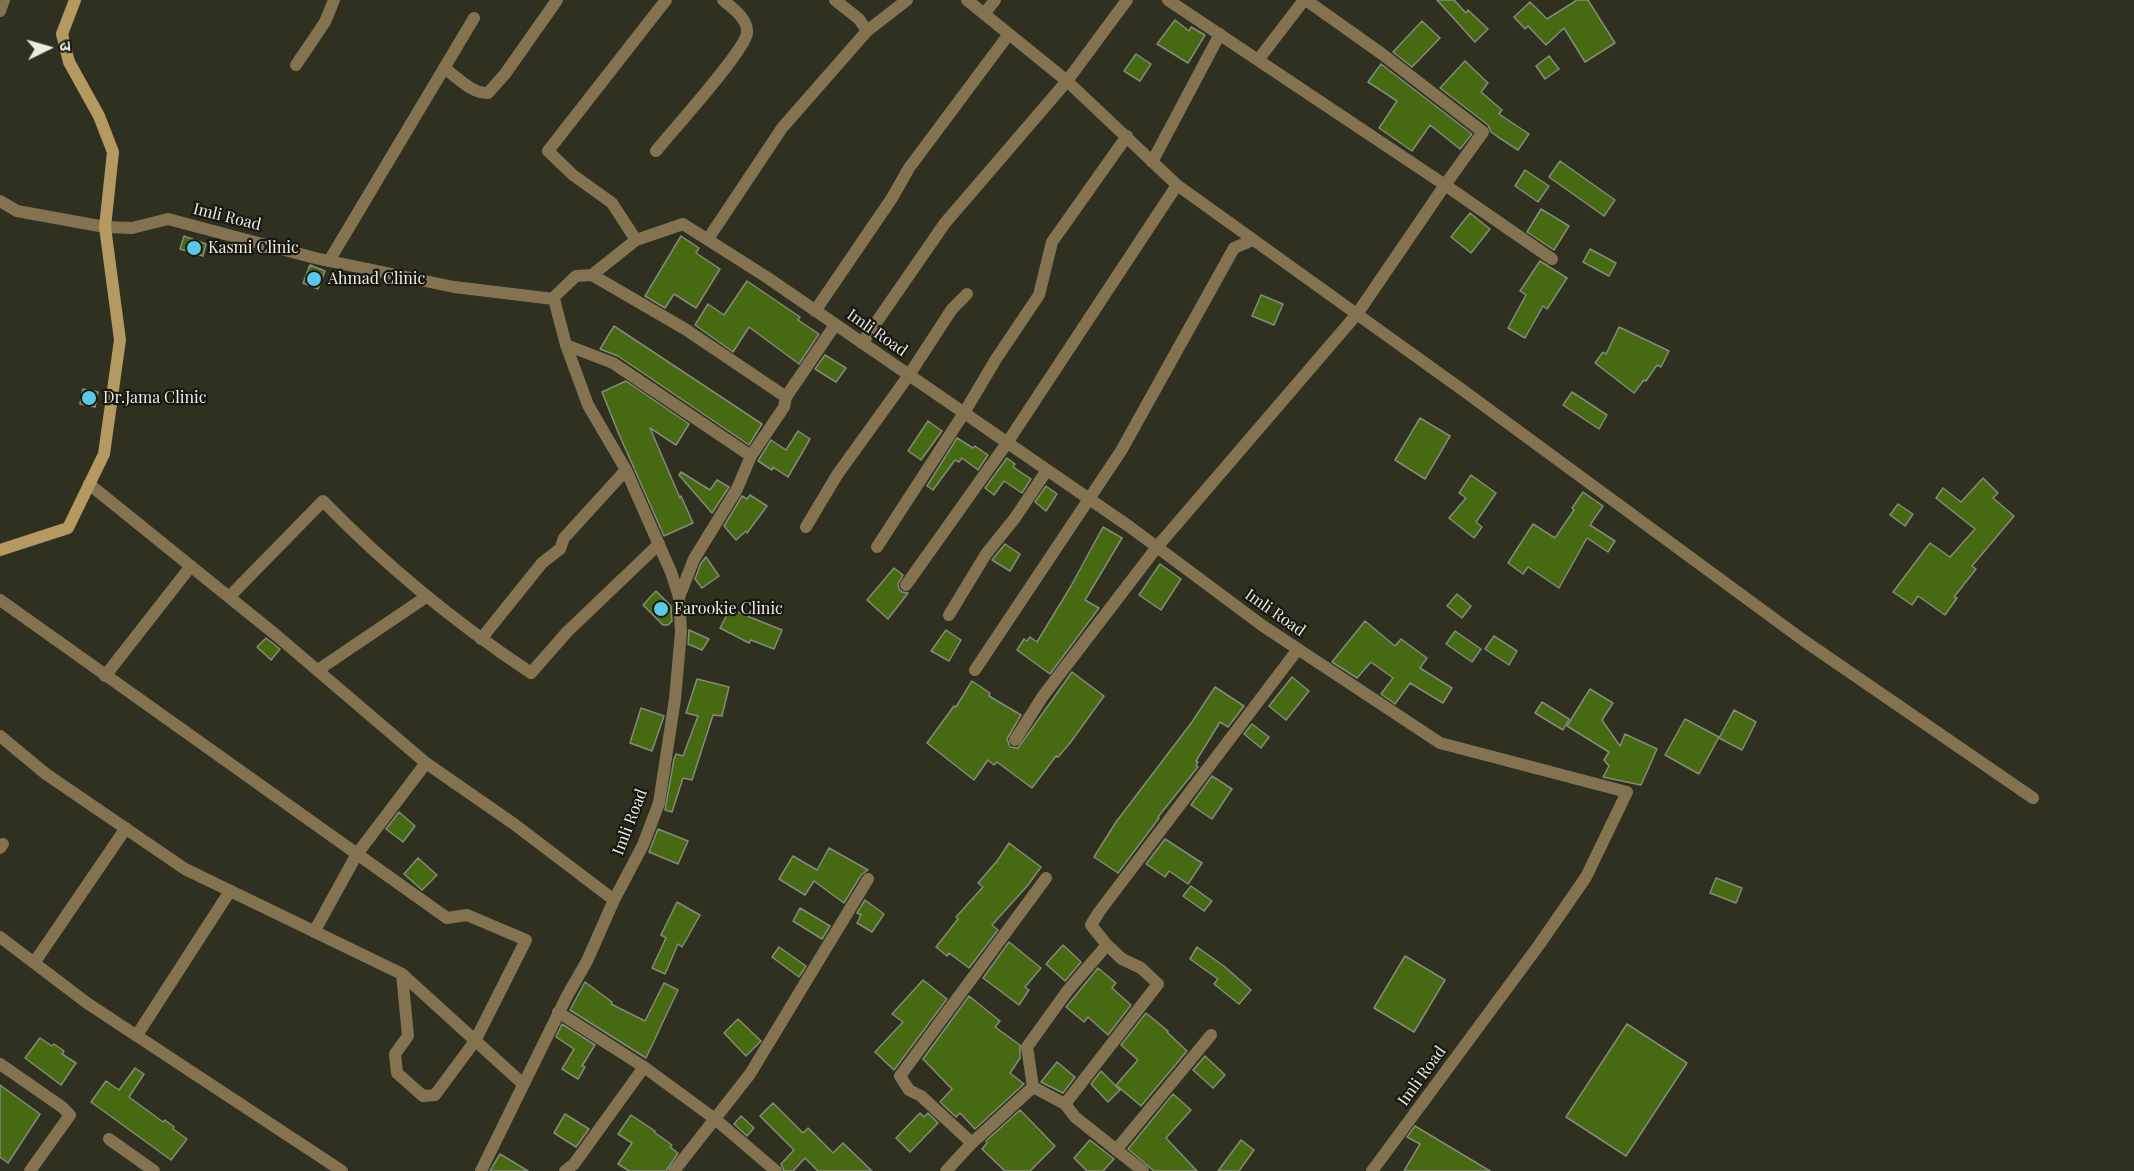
<!DOCTYPE html>
<html>
<head>
<meta charset="utf-8">
<style>
  body { margin:0 }
  #map { position:relative; width:2134px; height:1171px; overflow:hidden; background:#303021; font-family:"Playfair Display","Noto Sans Devanagari",serif }
  canvas { display:block }
  .north { position:absolute; left:18px; top:18px; width:60px; height:60px; -webkit-text-stroke:4px #181811; paint-order:stroke; rotate:85deg; font-size:16px; font-weight:700; line-height:24px; text-align:center; color:#ecece2 }
  .north::after { content:''; display:block; margin:auto; width:21px; height:27px; background:#ecece2; clip-path:polygon(50% 0,100% 100%,50% 72%,0 100%) }
</style>
</head>
<body>
<div id="map">
<canvas width="2134" height="1171"></canvas>
<div class="north">उ</div>
</div>
<script>
const context = document.querySelector('canvas').getContext('2d');
context.lineJoin = 'round';
function fillPath(path, color) { context.fillStyle = color; context.fill(path, 'evenodd'); }
function stroke(path, color, width, dash) { context.strokeStyle = color; context.lineWidth = width; context.lineCap = dash ? 'butt' : 'round'; context.setLineDash(dash || []); context.stroke(path); }
function write(font, color, halo, rows, align = 'center') {
  context.font = font + ' "Playfair Display",serif'; context.lineWidth = 4.5; context.setLineDash([]); context.textBaseline = 'middle'; context.strokeStyle = halo; context.fillStyle = color; for (const [text, x, y, turn = 0] of rows) {
    context.save(); context.translate(x, y); context.rotate((+turn || 0) * Math.PI / 180); context.textAlign = isNaN(turn) ? turn : align; if (halo) context.strokeText(text, 0, 0); context.fillText(text, 0, 0); context.restore();
  }
}
const building = new Path2D(`
  M1437,0H1454L1466,13L1468,10L1488,29L1475,42Z
  M1577,0H1588L1615,43L1585,62L1564,28L1546,45L1528,26L1525,29L1514,17L1530,2L1547,19Z
  M1175,20L1189,31L1191,27L1205,35L1188,63L1157,44Z
  M1422,21L1440,38L1412,67L1393,52Z
  M1136,54L1151,64L1140,81L1124,71Z
  M1549,56L1559,69L1545,79L1536,66Z
  M1465,61L1488,83L1481,92L1502,110L1499,114L1529,134L1518,150L1498,137L1491,132L1488,125L1440,88Z
  M1381,64L1472,134L1460,149L1430,125L1412,151L1379,128L1397,101L1368,82Z
  M1560,161L1615,200L1604,216L1549,177Z
  M1525,170L1549,186L1538,202L1515,186Z
  M1541,209L1569,226L1554,250L1527,232Z
  M1470,213L1490,229L1471,253L1451,237Z
  M184,236L206,244L203,256L180,249Z
  M681,236L699,248L696,253L720,269L696,308L674,294L665,308L645,296Z
  M1590,249L1616,263L1609,276L1583,262Z
  M1540,261L1567,278L1547,309L1543,306L1525,338L1508,328L1526,295L1520,291Z
  M310,265L325,271L318,289L303,283Z
  M747,281L800,317L798,320L819,334L799,364L749,327L733,352L695,325L708,304L724,315Z
  M1261,295L1283,304L1274,325L1252,316Z
  M614,326L762,424L749,445L618,356L600,349Z
  M1619,327L1669,351L1661,367L1657,365L1646,381L1644,380L1634,393L1595,363L1603,352L1606,354Z
  M825,355L846,368L836,382L815,369Z
  M626,381L689,424L676,445L650,428L680,498L681,496L693,523L664,536L618,432L602,392Z
  M83,389L98,392L95,407L80,404Z
  M1572,392L1607,415L1599,429L1563,405Z
  M1420,418L1450,436L1425,479L1395,460Z
  M928,421L942,431L921,460L908,451Z
  M798,431L810,439L788,477L773,467L772,470L758,461L771,440L786,450Z
  M957,438L973,448L975,446L988,455L978,470L962,458L959,462L955,460L933,490L927,486Z
  M1007,458L1015,464L1013,467L1031,479L1022,493L1004,481L994,495L985,488Z
  M681,472L710,490L717,480L729,487L712,513L679,475Z
  M1471,475L1496,493L1476,522L1482,527L1474,538L1449,518L1466,498L1459,493Z
  M1983,478L1998,493L1993,498L2014,516L1972,566L1976,569L1954,597L1957,598L1945,615L1918,596L1912,605L1893,592L1930,543L1950,557L1975,529L1936,498L1943,488L1961,502Z
  M1046,486L1057,494L1046,511L1035,502Z
  M1583,492L1603,506L1590,525L1615,541L1608,552L1587,538L1559,588L1528,567L1523,574L1508,563L1533,524L1555,538L1574,510L1572,508Z
  M750,495L767,506L747,533L746,531L736,540L724,526L742,496L747,499Z
  M1898,504L1913,514L1905,526L1890,515Z
  M1103,527L1122,538L1085,600L1099,608L1050,674L1017,650L1024,639L1027,641L1030,637L1037,642L1071,586Z
  M1005,544L1020,554L1010,571L992,560Z
  M706,557L719,576L702,588L695,579L701,563Z
  M1160,564L1181,579L1161,610L1139,595Z
  M894,568L903,575L898,584L899,589L902,592L908,593L888,619L867,600Z
  M656,591L671,606L672,621L668,625H663L643,605Z
  M1457,594L1471,606L1462,618L1447,606Z
  M730,609L782,630L774,649L751,640L749,643L720,628Z
  M1365,621L1395,646L1401,639L1427,658L1420,668L1452,688L1443,703L1410,683L1395,704L1381,694L1393,678L1371,662L1357,678L1332,662Z
  M689,630L709,639L702,650L688,644Z
  M946,630L961,640L949,661L931,651Z
  M1455,631L1481,649L1472,662L1446,644Z
  M1494,636L1517,651L1509,665L1485,649Z
  M266,638L280,649L271,660L257,647Z
  M1072,672L1104,696L1070,743L1058,757L1056,756L1032,788L997,762L994,765L988,760L974,780L927,743L954,706L956,707L972,681L990,693L989,696L1021,715L1007,739L1010,747L1018,748Z
  M1292,677L1309,691L1286,720L1269,706Z
  M697,679L729,687L722,716L713,715L692,780L683,778L672,812L665,810L674,759L676,754L683,756L698,716L686,713Z
  M1215,687L1244,706L1228,727L1220,722L1196,761L1198,762L1196,765L1198,767L1158,817L1159,818L1118,873L1094,857L1116,822L1192,722Z
  M1590,689L1613,703L1602,720L1620,746L1625,734L1657,749L1641,785L1603,777L1609,766L1604,760L1609,752L1567,726Z
  M1542,702L1569,719L1563,730L1535,713Z
  M641,708L664,716L652,751L630,743Z
  M1734,710L1756,722L1742,750L1719,738Z
  M1685,719L1719,737L1699,774L1665,755Z
  M1252,724L1269,737L1261,748L1244,734Z
  M1212,776L1232,789L1212,819L1191,805Z
  M399,812L415,826L403,842L386,829Z
  M658,829L688,841L678,864L649,852Z
  M1165,839L1202,863L1188,884L1169,871L1165,877L1146,864Z
  M1009,843L1041,867L1028,885L992,925L998,930L969,968L949,953L947,956L936,947L958,919L956,917L983,887L978,883L997,861Z
  M829,848L868,870L861,875L844,903L814,881L805,895L779,879L793,856L817,870Z
  M418,858L437,875L422,890L404,874Z
  M1716,878L1742,888L1736,903L1710,893Z
  M1191,886L1212,901L1204,911L1183,896Z
  M865,900L884,914L872,932L857,923L861,915L857,913Z
  M677,902L700,915L682,947L678,944L665,974L652,968L666,938L661,935Z
  M800,908L830,926L822,939L793,921Z
  M1009,942L1041,968L1025,987L1029,990L1019,1005L983,978Z
  M1063,945L1081,962L1065,981L1046,964Z
  M779,947L806,966L799,977L772,957Z
  M1197,947L1224,966L1251,990L1239,1004L1214,984L1218,979L1190,959Z
  M1405,956L1445,980L1414,1032L1374,1008Z
  M1098,968L1116,983L1112,988L1131,1005L1108,1035L1088,1017L1084,1022L1066,1007Z
  M923,980L947,999L894,1070L875,1052L903,1022L892,1014Z
  M585,982L612,1002L611,1004L645,1021L664,983L678,990L646,1058L570,1010Z
  M969,996L1000,1021L995,1027L1020,1045V1058L1010,1073L1024,1084L975,1129L960,1113L956,1117L940,1102L952,1089L923,1059Z
  M1146,1013L1168,1031L1167,1032L1187,1051L1141,1106L1116,1085L1138,1060L1121,1045Z
  M738,1019L761,1041L746,1056L724,1033Z
  M562,1024L595,1045L582,1066L585,1067L578,1079L562,1069L574,1049L556,1037Z
  M1627,1024L1687,1063L1626,1156L1566,1117Z
  M40,1038L52,1046L54,1044L64,1051L62,1054L76,1063L61,1085L25,1058Z
  M1205,1056L1225,1075L1213,1088L1193,1070Z
  M1057,1062L1075,1077L1063,1093L1041,1082Z
  M135,1068L144,1074L129,1097L163,1122L165,1120L174,1127L173,1129L187,1139L171,1160L91,1102L106,1081L119,1090Z
  M1101,1071L1120,1090L1108,1102L1091,1084Z
  M0,1085L40,1114L8,1163L0,1157Z
  M1173,1094L1191,1110L1166,1138L1197,1171H1154L1128,1149Z
  M773,1103L803,1133L808,1128L833,1153L843,1143L872,1171H818L805,1158L793,1171H784L781,1164L794,1150L760,1116Z
  M1020,1110L1055,1146L1030,1171H1005L982,1149L987,1143L986,1141Z
  M920,1113L924,1117L928,1113L938,1123L910,1152L896,1138Z
  M565,1114L589,1129L576,1147L554,1133Z
  M631,1115L655,1131L654,1132L672,1145L670,1147L678,1153L666,1171H629L618,1164L632,1143L618,1134Z
  M741,1116L754,1128L747,1136L734,1124Z
  M1415,1126L1490,1171H1404L1420,1144L1407,1137Z
  M1090,1140L1114,1159L1103,1171H1087L1074,1158Z
  M1241,1140L1254,1150L1239,1171H1218Z
  M500,1154L528,1171H490Z`);
fillPath(building, '#476911');
stroke(building, '#838b7b', 1.5);
stroke(new Path2D(`
  M967,0L1067,81L1177,185L1464,391L1803,640L2033,798
  M1306,0L1382,54L1483,132L1445,185L1552,259
  M0,11L4,0
  M984,14L995,0
  M867,31L907,0
  M1258,60L1304,0
  M296,65L325,22L334,0
  M444,68C457,77 472,94 488,93L505,74L557,0
  M656,151C671,132 745,51 747,33C748,18 732,8 723,0
  M1152,162L1220,34
  M0,201L17,211L105,227L132,228L168,219L315,258L454,287L554,299L566,345L588,405L626,470L671,572L679,597L681,632L675,699L659,803L643,845L614,900L587,961L567,996L481,1171
  M708,239L782,128L867,31L859,19L835,0
  M636,240L612,203L573,175L548,151L666,0
  M329,261L474,18
  M592,275L685,329L786,397
  M553,298L576,276L592,275L636,240L683,224L768,278L1130,527L1263,626L1440,743L1627,792L1586,877L1539,945L1372,1171
  M815,311L892,198L909,168L1009,34
  M862,343L945,223L1067,81L1127,0
  M566,345L613,363L751,456
  M89,484L276,635L426,763L514,824L614,900
  M806,527L837,475L909,375L952,309L967,294
  M877,547L964,413L996,359L1039,295L1052,242L1127,136
  M906,585L1007,443L1177,185
  M229,597L323,501C386,566 456,623 531,673L567,632L659,544
  M679,597L694,559L737,489L751,456L784,407L786,397L835,325
  M0,600L447,918L467,915L526,940L475,1041L435,1095L423,1096L397,1073L395,1054L408,1036L402,974
  M949,615L986,554L1015,518L1047,470
  M481,639L542,563L560,549L564,538L626,470
  M318,670L426,597
  M975,670L1121,451L1234,248L1253,240
  M105,676L191,566
  M0,736L46,774L185,869L402,974L523,1084
  M1015,740L1043,696L1157,547L1357,314L1445,185L1168,0
  M0,848L3,844
  M314,932L357,854L426,763
  M0,937L87,1003L342,1171
  M34,963L126,828
  M558,1012L644,1067L715,1119L776,1171
  M137,1035L230,891
  M0,1064L62,1107L70,1115L30,1171
  M1033,1087L1027,1047L1068,990L1107,945
  M1033,1087L1065,1104L1075,1117L1143,1171
  M1065,1104L1158,984L1141,968L1122,959L1107,945L1091,925L1099,912L1298,649
  M109,1139L154,1171
  M972,1143L921,1096L909,1090L900,1076L1046,878
  M1116,1150L1211,1035
  M565,1171L574,1164L644,1067
  M674,1171L750,1074L868,879
  M946,1171L972,1143L1033,1087`), '#847351', 12);
stroke(new Path2D(`
  M0,550L68,528L104,454L120,340L105,227L113,152L99,116L69,62L62,34L75,0`), '#b49a61', 12);
for (const [x, y, r, color] of [
  [194,248,8,"#5ac8e6"],
  [314,279,8,"#5ac8e6"],
  [89,398,8,"#5ac8e6"],
  [661,609,8,"#5ac8e6"]
]) { const dot = new Path2D(); dot.arc(x, y, r, 0, 2 * Math.PI); context.fillStyle = color; context.fill(dot); stroke(dot, '#181811', 2); }
write('16px', '#ecece2', '#181811', [
  ["Imli Road",227,217,14],
  ["Imli Road",877,333,35],
  ["Imli Road",1275,613,35],
  ["Imli Road",630,822,-69],
  ["Imli Road",1422,1076,-54]
]);
write('16px', '#ecece2', '#181811', [
  ["Kasmi Clinic",208,248],
  ["Ahmad Clinic",328,279],
  ["Dr.Jama Clinic",103,398],
  ["Farookie Clinic",674,609]
], 'left');
</script>
</body>
</html>
